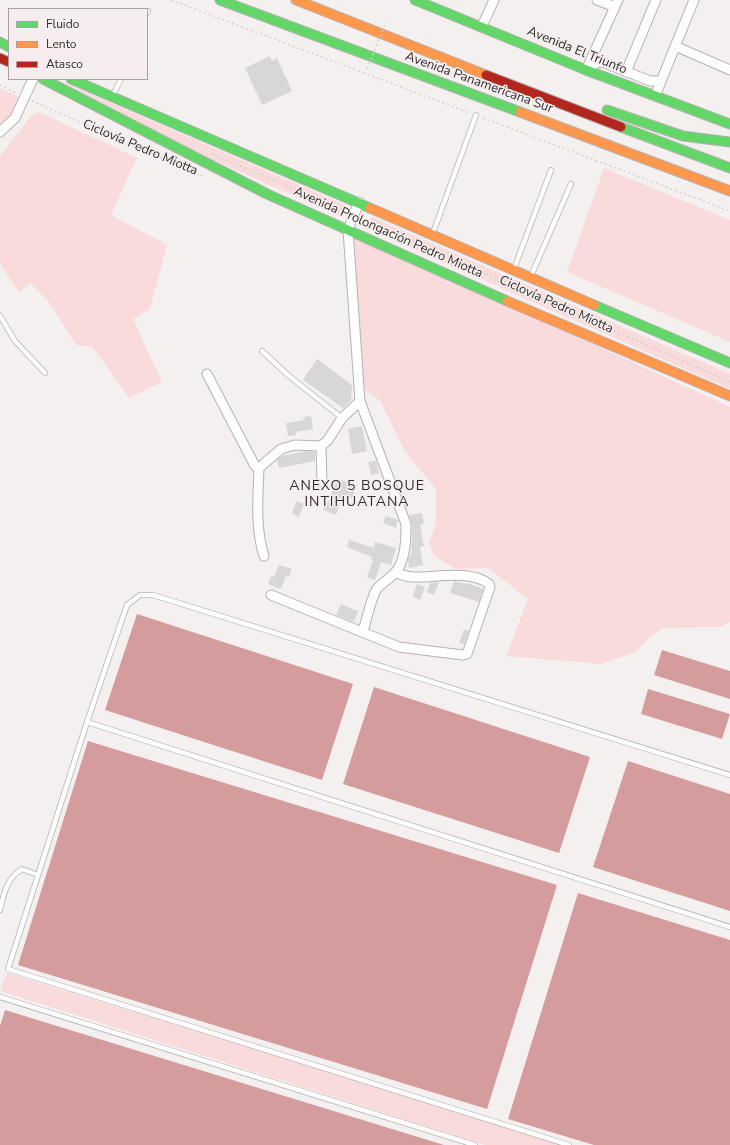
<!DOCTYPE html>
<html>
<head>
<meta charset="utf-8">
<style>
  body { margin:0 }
  #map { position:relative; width:730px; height:1145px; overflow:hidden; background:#f4f0f0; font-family:"Nunito Sans",sans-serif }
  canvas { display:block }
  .legend { position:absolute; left:8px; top:8px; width:140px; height:72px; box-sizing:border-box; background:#f6eeee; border:1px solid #a7a1a1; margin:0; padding:5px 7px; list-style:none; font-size:12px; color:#302d2d }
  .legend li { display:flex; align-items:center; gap:8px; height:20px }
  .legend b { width:20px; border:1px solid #a7a1a1 }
</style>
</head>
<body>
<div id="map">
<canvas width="730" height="1145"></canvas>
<ul class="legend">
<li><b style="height:5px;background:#63d668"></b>Fluido</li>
<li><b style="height:5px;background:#ff974d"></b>Lento</li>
<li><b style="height:5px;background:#b3261e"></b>Atasco</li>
</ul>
</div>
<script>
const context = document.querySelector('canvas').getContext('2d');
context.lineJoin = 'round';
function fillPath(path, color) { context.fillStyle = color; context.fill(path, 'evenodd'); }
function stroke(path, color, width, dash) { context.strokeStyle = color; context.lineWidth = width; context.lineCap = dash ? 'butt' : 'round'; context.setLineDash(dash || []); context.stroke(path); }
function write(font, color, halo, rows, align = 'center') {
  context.font = font + ' "Nunito Sans",sans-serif'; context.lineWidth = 3; context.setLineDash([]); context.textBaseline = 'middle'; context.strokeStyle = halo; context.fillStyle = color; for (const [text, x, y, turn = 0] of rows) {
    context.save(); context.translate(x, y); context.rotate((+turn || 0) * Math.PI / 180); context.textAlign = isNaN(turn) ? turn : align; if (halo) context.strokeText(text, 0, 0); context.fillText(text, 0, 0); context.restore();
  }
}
fillPath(new Path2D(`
  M56,79L345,205L346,210L340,216L213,160Z
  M0,88L21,98L12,115L0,127Z
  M36,112L42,113L137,158L111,215L167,245L150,309L133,319L162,382L129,398L93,347L76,345L49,302L30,283L19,292L2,267L0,259V156L31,116Z
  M604,168L730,220V342L567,272Z
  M372,217L730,374V389L368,229L367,222Z
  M361,237L730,407V622L721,627L664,628L653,634L634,653L600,664L506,656L528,599L488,568L456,569L434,556L429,543L436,523V489L405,452L380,401L361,387L353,238Z
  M7,973L567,1145H485L0,991Z`), '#fadbdb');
fillPath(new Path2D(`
  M137,614L353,684L322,780L105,710Z
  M662,650L730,671V699L654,675Z
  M374,687L590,757L559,853L343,784Z
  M648,689L730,714L722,739L641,714Z
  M88,741L557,885L487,1109L18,965Z
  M628,761L730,794V911L593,867Z
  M578,893L730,940V1145H594L508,1119Z
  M5,1010L444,1145H0V1026Z`), '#d59c9e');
fillPath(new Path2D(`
  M270,56L272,61L277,58L292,91L262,105L245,68Z
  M317,359L352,385L351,400L343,408L303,380Z
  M311,416L313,429L296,432V435L288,436L286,423L304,420L303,417Z
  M362,426L367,451L352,454L348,429Z
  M306,451L315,452V461L279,468L277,460L282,456Z
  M376,461L379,473L371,475L368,462Z
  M337,479L357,485L352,498L343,495L336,515L323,510L326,502L328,503Z
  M296,501L304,504L299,517L292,514Z
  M422,513L424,524L420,525L424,546L420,547L423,565L409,568L408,561L409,556H411L412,538V524L409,515Z
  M386,516L398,520L396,528L383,523Z
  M349,540L374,548L375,542L396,548L391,565L381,562L375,580L367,577L373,560H371L372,557L347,547Z
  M279,565L292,569L289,577L286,576L281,589L268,584L271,576L274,577Z
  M454,581L467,584V583L483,589L479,602L450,593Z
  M439,582L434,595L427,592L430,583Z
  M417,584L425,587L420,600L413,597Z
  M341,604L358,611L354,622L336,615Z
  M464,629L469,631L464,644L459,643Z`), '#d8d6d6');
const lane = new Path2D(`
  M147,13L148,11
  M113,95L121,79
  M433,233L476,115
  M514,269L551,170
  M531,276L571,184
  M0,316L15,341L45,373
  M262,351L289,376L342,418
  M87,722L730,927
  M0,910C4,894 6,879 22,869L38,875
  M0,997L475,1145
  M569,1145L8,969L87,722L127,605L140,595H153L730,775`);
const street = new Path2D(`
  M597,0L615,7
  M482,26L494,0
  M675,46L730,70
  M587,68L618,0
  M586,70L598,62L605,63L650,81H661
  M626,72L656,0
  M655,96L694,0
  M0,132L15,118L33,79
  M359,202L348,230L360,401L406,524C406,539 406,562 394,574C388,580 381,583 376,590C370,602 367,619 363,631
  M207,374L255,466L259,468
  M321,446L322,482
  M259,468L281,449L295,445L321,446L328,440L342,418L360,401
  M259,468C258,497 255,528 264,556
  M271,595L399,647L463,655L467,654L490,587L489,584C469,569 436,578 413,577C407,577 401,574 395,573`);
const fast = new Path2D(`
  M220,0L520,112
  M415,0L586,70L730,124
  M0,42L9,47
  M43,79L267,194L507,301
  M71,79L370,208
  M607,110L683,136L730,142
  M621,127L730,168
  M594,305L730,363`);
const slow = new Path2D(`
  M296,0L486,75
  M520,112L730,191
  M370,208L594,305
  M507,301L730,396`);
const jam = new Path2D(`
  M0,58L9,62
  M486,75L621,127`);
stroke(lane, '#b5b2b2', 6);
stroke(street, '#b5b2b2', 11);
stroke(fast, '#b5b2b2', 11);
stroke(slow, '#b5b2b2', 11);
stroke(jam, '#b5b2b2', 11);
stroke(new Path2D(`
  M171,0L470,113
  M0,85L16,93
  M32,101L201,176L202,174
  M483,118L730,211
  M212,154L346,211
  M362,219L730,382`), '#d1d1d1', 1.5, [2, 3]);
stroke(lane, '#fdfdfd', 4.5);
stroke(street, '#fdfdfd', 9);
stroke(fast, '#63d668', 9);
stroke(slow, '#ff974d', 9);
stroke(jam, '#b3261e', 9);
stroke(new Path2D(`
  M367,69L386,22`), '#d1d1d1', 1.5, [2, 3]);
write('13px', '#302d2d', '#f6eeee', [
  ["Avenida El Triunfo",577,51,22],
  ["Avenida Panamericana Sur",479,83,20],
  ["Ciclovía Pedro Miotta",140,148,23],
  ["Avenida Prolongación Pedro Miotta",388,233,24],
  ["Ciclovía Pedro Miotta",556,305,24]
]);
context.letterSpacing = '1px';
write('14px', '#302d2d', '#f6eeee', [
  ["ANEXO 5 BOSQUE",357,487],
  ["INTIHUATANA",357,503]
]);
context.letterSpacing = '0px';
</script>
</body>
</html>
